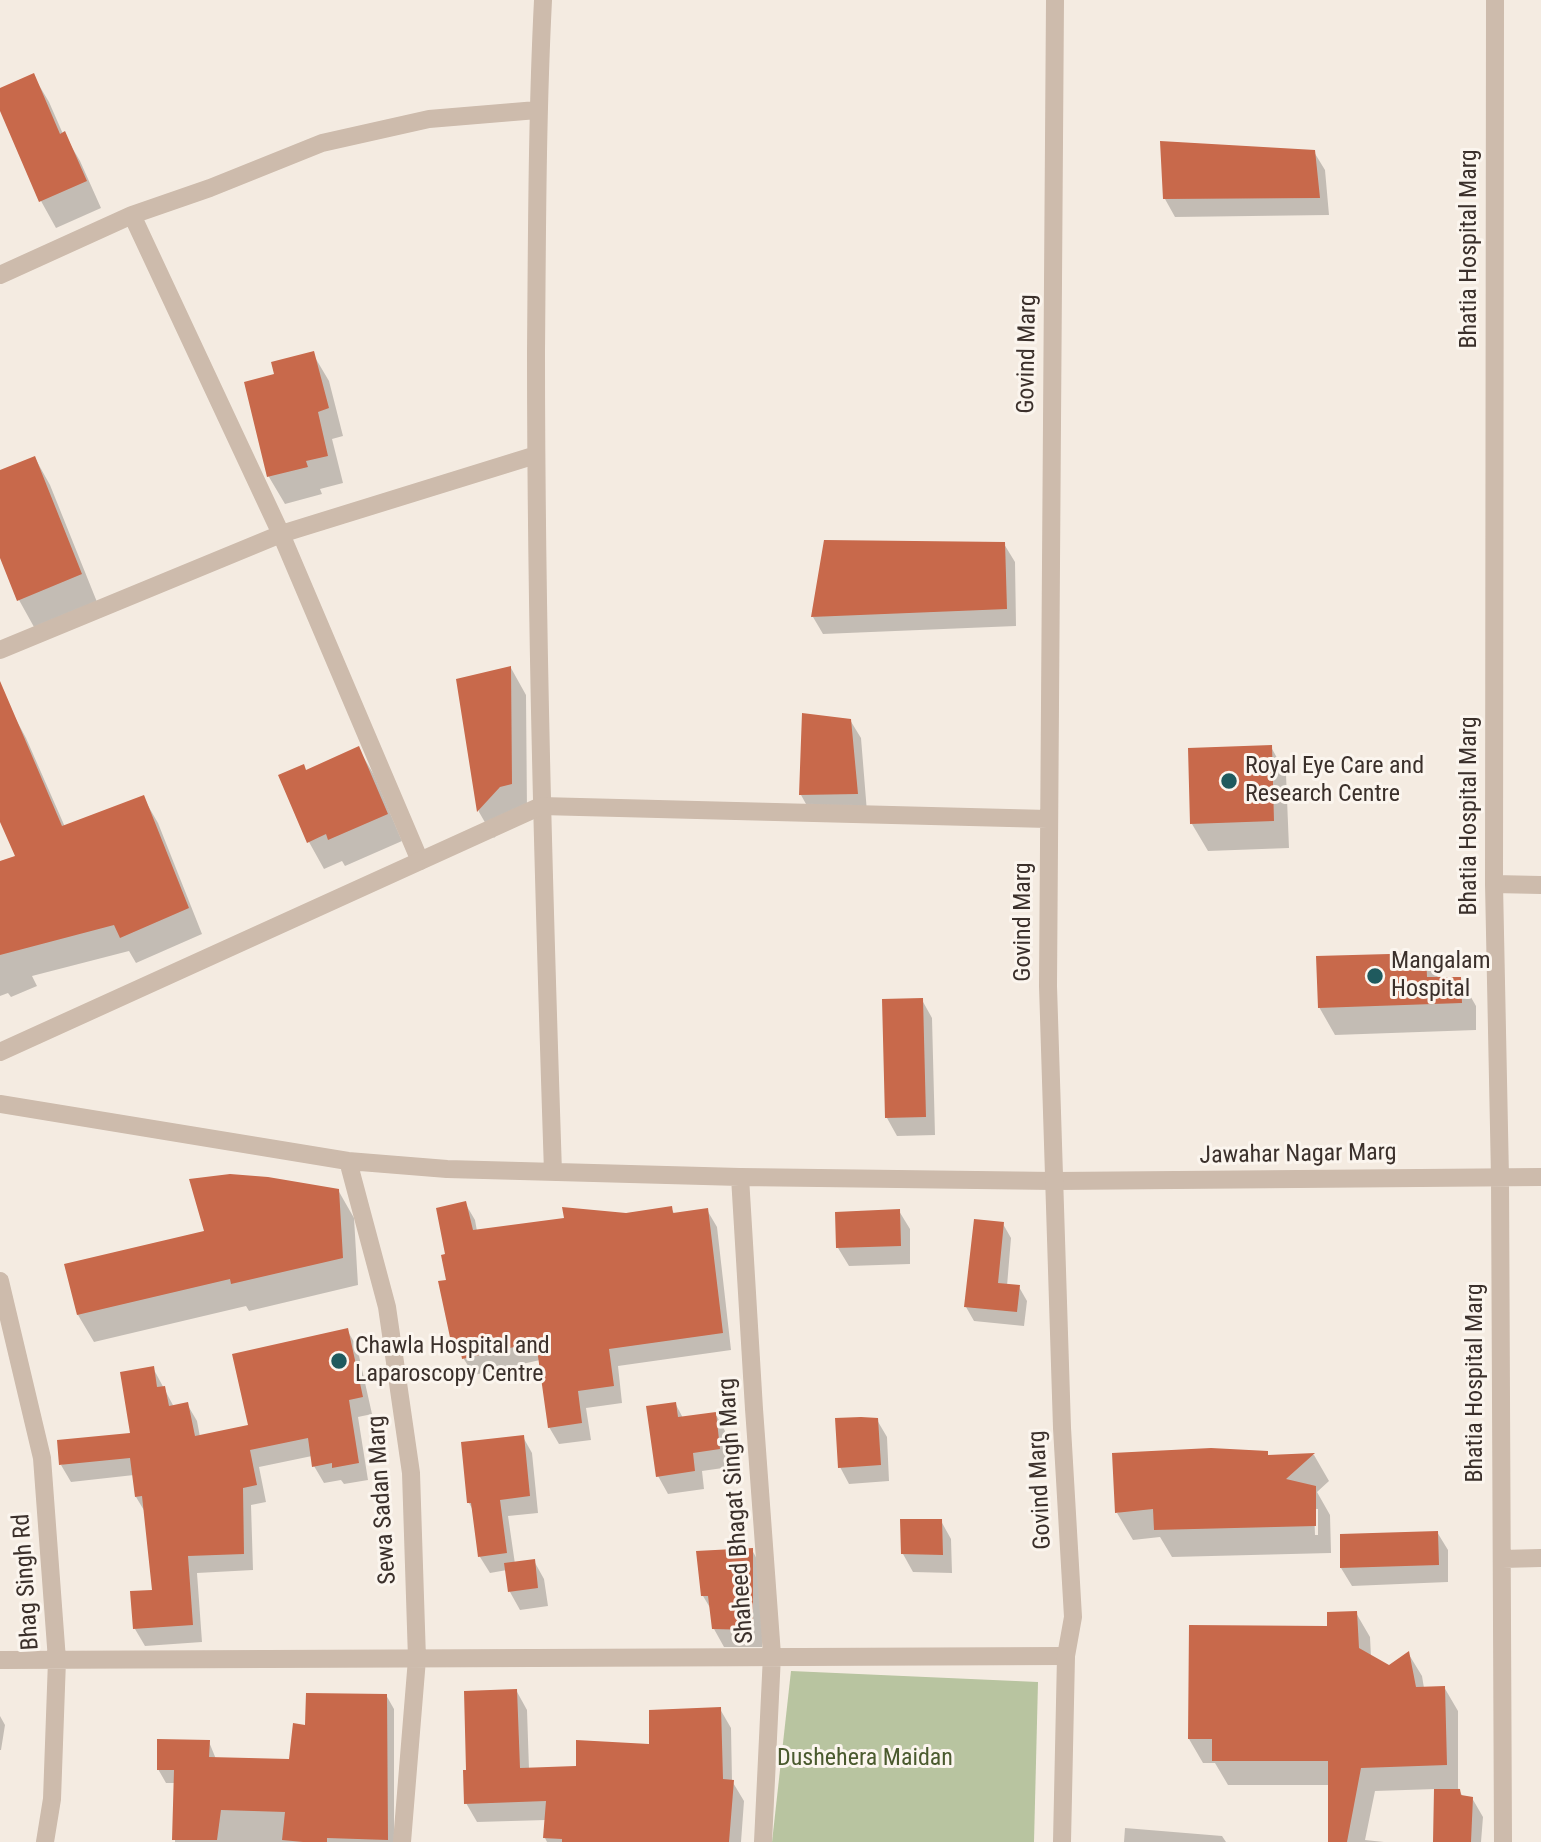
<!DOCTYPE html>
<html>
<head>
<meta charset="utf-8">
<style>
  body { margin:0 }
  canvas { display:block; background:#f4ebe1 }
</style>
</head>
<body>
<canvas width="1541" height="1842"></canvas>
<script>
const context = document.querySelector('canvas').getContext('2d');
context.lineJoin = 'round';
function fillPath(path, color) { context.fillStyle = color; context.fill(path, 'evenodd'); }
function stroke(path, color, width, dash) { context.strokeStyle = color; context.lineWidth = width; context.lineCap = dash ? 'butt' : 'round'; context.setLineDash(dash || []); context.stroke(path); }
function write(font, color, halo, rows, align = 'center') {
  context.font = font + ' "Roboto Condensed",sans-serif'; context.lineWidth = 6; context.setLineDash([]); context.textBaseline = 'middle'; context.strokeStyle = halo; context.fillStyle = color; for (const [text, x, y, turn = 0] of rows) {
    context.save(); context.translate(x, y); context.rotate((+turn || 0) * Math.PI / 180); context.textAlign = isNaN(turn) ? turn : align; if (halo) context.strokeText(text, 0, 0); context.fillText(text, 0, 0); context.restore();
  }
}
fillPath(new Path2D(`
  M791,1671L1038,1682L1034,1842H772Z`), '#b8c4a0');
fillPath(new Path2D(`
  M33,75L49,102L63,134H64L80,161L101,208L56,228L41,201L0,107V90Z
  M1314,152L1325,170L1329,215L1175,217L1165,199Z
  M313,354L329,381L343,436L332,439L343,483L320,489L322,494L285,504L269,477L246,383L276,375Z
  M35,458L50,485L97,602L34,627L19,600L0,553V472Z
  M1004,544L1015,562L1016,626L823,634L813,617Z
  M511,668L526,695L527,811L516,814L494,838L479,812L458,680Z
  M12,712L26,738L65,827L143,797L158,823L202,934L136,963L129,951L32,976L37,986L11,997L8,993L0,996V863L17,857L0,818V717Z
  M804,715L850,720L861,738L867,812L811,813L801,795Z
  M1271,747L1286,774L1289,848L1208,851L1192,824Z
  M358,748L374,775L402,841L345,866L342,861L324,869L309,842L306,772Z
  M1425,955L1439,979L1460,978L1476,1006V1030L1335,1035L1319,1007Z
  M922,1000L932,1018L935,1135L897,1136L887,1118Z
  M338,1190L354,1218L358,1285L249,1311L246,1306L94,1342L78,1315L67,1265L206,1232Z
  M465,1203L475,1220L477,1231L671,1208L675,1215L707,1210L717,1227L731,1350L618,1366L622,1403L586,1408L591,1440L559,1444L549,1427L540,1360L474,1375L453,1342L447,1256Z
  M899,1211L910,1229V1264L849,1266L838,1248Z
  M1003,1224L1011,1238L1007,1286L1019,1287L1027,1301L1024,1326L974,1321L966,1307Z
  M347,1330L357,1347L372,1414L358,1417L368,1480L344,1484L341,1480L324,1483L314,1466L312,1456L259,1467L266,1502L251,1505L253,1570L197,1573L202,1642L145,1646L135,1629L132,1593L154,1591L145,1512L136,1497L134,1475L71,1482L61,1465L132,1434L153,1368L174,1407L187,1404L197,1421L200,1437L250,1426Z
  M675,1403L683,1418L715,1413L725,1431L730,1467L702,1471L704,1489L668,1494L658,1476Z
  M877,1420L887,1437L889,1481L849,1484L840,1467Z
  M523,1437L532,1453L538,1513L508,1516L515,1564L534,1561L544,1579L548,1606L520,1610L510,1592L507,1570L490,1573L480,1557L474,1512L469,1503Z
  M1314,1455L1329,1481L1317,1492L1330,1515L1331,1553L1172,1557L1160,1537L1133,1540L1117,1513L1268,1456ZM1314,1509H1318V1535H1315Z
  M941,1521L951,1539L952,1573L913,1572L903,1554Z
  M1437,1532L1448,1550V1582L1352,1586L1341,1568Z
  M752,1550L762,1568V1647H724L714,1629L712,1611L703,1596Z
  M1356,1613L1370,1637L1371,1657L1389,1667L1408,1653L1422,1676L1424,1688L1444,1687L1458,1711V1788L1463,1797L1472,1798L1483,1817L1481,1842H1444L1435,1827L1436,1789L1375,1791L1365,1840L1384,1842H1329V1785H1228L1215,1763H1203L1189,1739L1329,1628Z
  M516,1690L527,1710L529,1769L577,1768L651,1746L720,1709L731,1728L732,1781L744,1801L741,1842H547L545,1838L546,1820L477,1822L466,1803L468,1771Z
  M386,1695L394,1709V1842H175V1783H166L158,1769L209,1742L216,1759L291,1761L307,1726Z
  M0,1716L5,1725L1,1750H0Z
  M1125,1828L1222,1836L1226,1842H1124Z`), '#0003');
fillPath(new Path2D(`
  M34,73L60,134L65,131L87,181L39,202L0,111V88Z
  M1160,141L1315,150L1320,198L1163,199Z
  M314,351L329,408L318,412L328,456L306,461L308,467L267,477L244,382L274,374L271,362Z
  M35,456L82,574L17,601L0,558V470Z
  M824,540L1005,542L1007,609L811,617Z
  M511,666L512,784L500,787L477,812L456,679Z
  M0,681L62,826L144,795L189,908L120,938L114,925L0,955V861L15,856L0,822Z
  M802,713L851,719L858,794L799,795Z
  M1272,745L1274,821L1190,824L1188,748Z
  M359,746L388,814L328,840L326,834L307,843L278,775L304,764L306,770Z
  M1426,953L1427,977H1461L1462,1003L1318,1008L1316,956Z
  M923,998L926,1117L885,1118L882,999Z
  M230,1174L268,1177L339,1189L343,1258L231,1284L230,1279L77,1315L64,1264L204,1231L189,1179Z
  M466,1201L473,1230L564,1218L562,1207L626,1213L672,1206L673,1213L708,1208L723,1333L609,1349L614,1386L578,1391L582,1423L548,1428L536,1342L462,1359L459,1341L451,1342L438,1281L446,1280L441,1255L445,1254L436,1208Z
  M900,1209L901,1246L836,1248L835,1212Z
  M974,1219L1004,1222L998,1283L1020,1285L1017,1312L964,1307Z
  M348,1328L363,1397L349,1400L359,1463L332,1468V1463L312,1467L308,1438L250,1450L257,1485L243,1488L244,1554L188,1556L193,1625L133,1629L130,1591L152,1590L142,1496L135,1497L130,1458L59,1465L57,1440L130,1433L120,1372L154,1366L157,1387L165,1386L169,1406L188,1402L195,1436L248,1425L232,1354Z
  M676,1402L678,1417L716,1412L720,1449L693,1453L695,1471L656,1477L646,1406Z
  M861,1417L878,1418L881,1465L838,1468L835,1418Z
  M524,1435L530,1496L500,1500L507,1553L478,1557L471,1503H467L461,1442Z
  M1211,1448L1268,1451V1455L1315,1453L1286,1479L1316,1486V1526L1154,1530L1153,1509L1115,1513L1112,1453Z
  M900,1519H942L943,1555L901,1554Z
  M1438,1531L1439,1565L1340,1568V1534Z
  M753,1548V1630L712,1629L708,1596H701L696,1551Z
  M535,1559L538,1588L508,1592L504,1563Z
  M1357,1611L1359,1648L1389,1665L1409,1651L1416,1687L1445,1686L1447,1765L1361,1768L1347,1842H1328V1761H1212V1739H1188L1189,1625L1327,1626V1612Z
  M517,1689L520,1768L576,1766V1740L649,1744V1710L721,1707L723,1779L734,1780L729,1842H562V1839L543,1838L546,1801L464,1804L463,1770H466L464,1691Z
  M306,1693L387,1694L388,1840L327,1838V1842H303L282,1840L285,1812L221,1810L217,1840H172L174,1770H157V1739L210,1740L209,1757L289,1759L293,1723L305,1725Z
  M1434,1789H1460L1461,1795L1473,1797L1471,1842H1433Z`), '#c8694b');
stroke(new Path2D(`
  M543,0C537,118 537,235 536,353C536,626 544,899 553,1172
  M1495,0L1494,884L1500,1177L1503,1842
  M132,215L281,534L420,861
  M0,275L132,215L210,188L322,143L429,119L537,110
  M0,650L281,534L536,455
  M1494,884L1541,885
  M0,1104L348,1161L447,1169L740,1177L1055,1181L1541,1177
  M348,1161L387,1307L411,1473L417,1659L402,1842
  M740,1177L754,1409L772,1655L763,1842
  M0,1281L42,1458L57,1660L52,1799L45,1842
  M1502,1559L1541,1558
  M0,1660C355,1661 711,1655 1066,1656`), '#cdbbac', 18);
stroke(new Path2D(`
  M1055,0L1048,986L1062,1428L1073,1617L1066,1656L1062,1842
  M0,1052L541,806L1048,819`), '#cdbbac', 18);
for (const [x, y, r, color] of [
  [1229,781,9,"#1f5a5e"],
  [1375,976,9,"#1f5a5e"],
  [339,1361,9,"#1f5a5e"]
]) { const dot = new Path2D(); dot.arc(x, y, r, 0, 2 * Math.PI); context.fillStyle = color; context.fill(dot); stroke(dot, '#fbf5ee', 2.5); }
write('24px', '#3b302b', '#fbf5ee', [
  ["Bhatia Hospital Marg",1470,249,-90],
  ["Govind Marg",1028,354,-89],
  ["Bhatia Hospital Marg",1470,816,-90],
  ["Govind Marg",1024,922,-90],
  ["Jawahar Nagar Marg",1298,1155,-1],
  ["Bhatia Hospital Marg",1476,1383,-90],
  ["Govind Marg",1041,1490,-93],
  ["Sewa Sadan Marg",383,1500,-94],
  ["Shaheed Bhagat Singh Marg",737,1511,-94],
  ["Bhag Singh Rd",27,1582,-94]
]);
write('24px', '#3b302b', '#fbf5ee', [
  ["Royal Eye Care and",1245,767],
  ["Research Centre",1245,795],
  ["Mangalam",1391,962],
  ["Hospital",1391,990],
  ["Chawla Hospital and",355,1347],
  ["Laparoscopy Centre",355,1375]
], 'left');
write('24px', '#4a5a2e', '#fbf5ee', [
  ["Dushehera Maidan",865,1759]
]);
</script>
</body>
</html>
